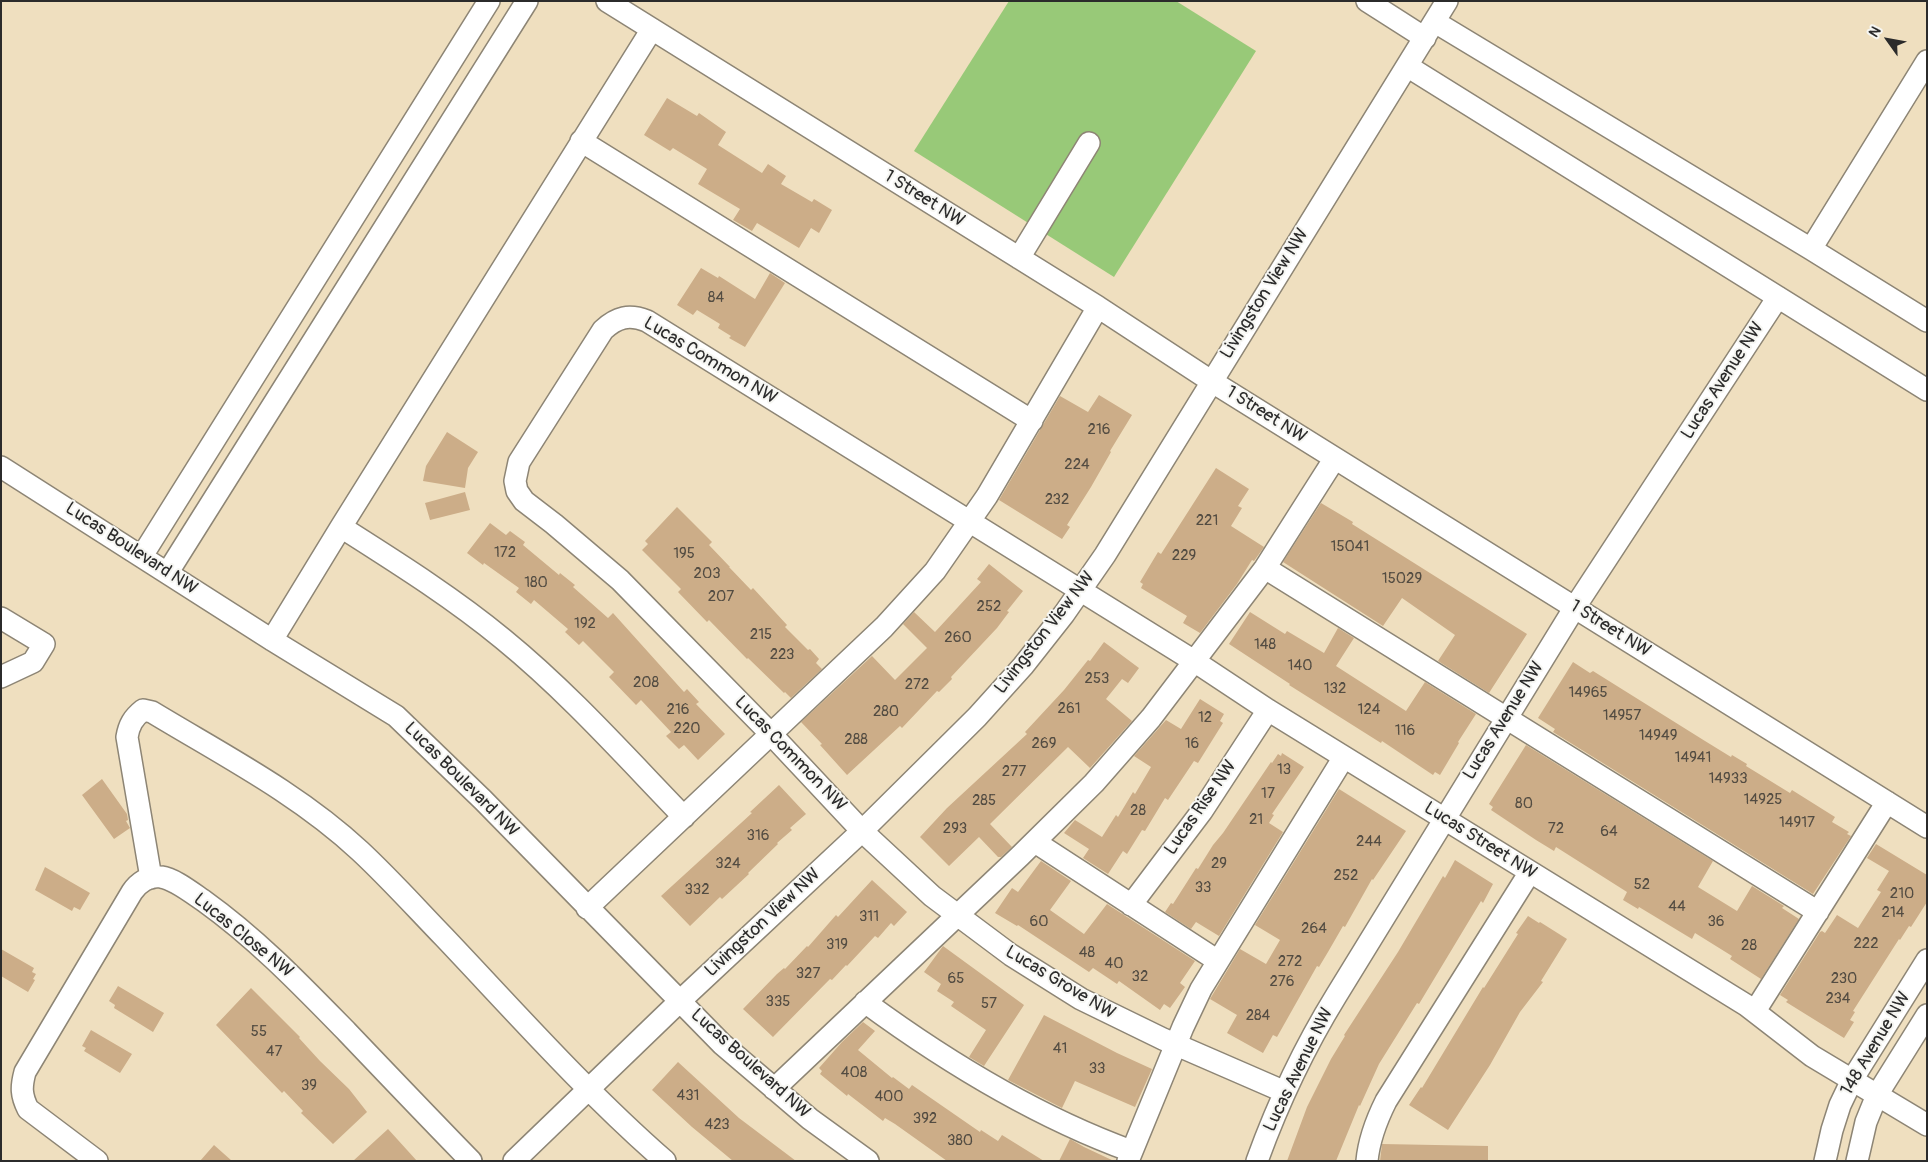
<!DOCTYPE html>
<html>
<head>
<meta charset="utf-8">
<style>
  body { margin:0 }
  #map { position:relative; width:1928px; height:1162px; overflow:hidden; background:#efdfbf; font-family:Pangolin,sans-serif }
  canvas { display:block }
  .frame { position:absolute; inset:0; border:2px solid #2b2b2b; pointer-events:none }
  .north { position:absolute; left:1863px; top:15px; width:50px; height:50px; -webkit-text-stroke:4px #f6f6f2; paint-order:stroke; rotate:302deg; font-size:14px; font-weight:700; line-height:20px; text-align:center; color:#2b2b2b }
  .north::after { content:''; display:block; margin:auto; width:18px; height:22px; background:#2b2b2b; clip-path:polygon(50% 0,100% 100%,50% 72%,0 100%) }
</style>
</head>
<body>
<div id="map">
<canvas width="1928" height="1162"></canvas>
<div class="frame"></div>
<div class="north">N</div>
</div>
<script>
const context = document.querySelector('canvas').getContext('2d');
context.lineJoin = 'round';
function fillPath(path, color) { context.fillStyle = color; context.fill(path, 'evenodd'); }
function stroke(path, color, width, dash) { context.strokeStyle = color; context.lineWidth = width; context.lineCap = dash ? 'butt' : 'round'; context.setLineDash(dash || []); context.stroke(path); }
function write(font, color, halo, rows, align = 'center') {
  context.font = font + ' Pangolin,sans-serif'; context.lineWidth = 4; context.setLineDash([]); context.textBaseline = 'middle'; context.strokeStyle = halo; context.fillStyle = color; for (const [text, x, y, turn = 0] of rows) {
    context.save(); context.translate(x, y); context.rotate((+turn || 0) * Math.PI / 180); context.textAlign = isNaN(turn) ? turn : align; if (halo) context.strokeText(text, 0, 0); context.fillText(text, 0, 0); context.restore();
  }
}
fillPath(new Path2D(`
  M1009,1H1176L1256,51L1114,277L914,151Z`), '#98c978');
fillPath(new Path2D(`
  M667,98L697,116L699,113L726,132L718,145L762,173L768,164L786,176L781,184L812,202L814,199L832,210L819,233L811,228L799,248L757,223L752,231L733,220L740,209L698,184L707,169L673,148L670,151L644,135Z
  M701,268L718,278L719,276L755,299L770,273L785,283L745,347L729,338L731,336L718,328L720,324L697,310L693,315L677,305Z
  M1099,395L1132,415L1110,451L1111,452L1091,487L1067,525L1070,527L1062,539L999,500L1060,396L1088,412Z
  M447,432L478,452L468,468L465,488L423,481L426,466Z
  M1216,468L1249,489L1238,506L1242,508L1231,526L1264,547L1254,561L1252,560L1237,584L1200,633L1183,623L1187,616L1141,588L1143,584L1140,582L1158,552L1161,554Z
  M465,492L470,510L430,520L425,503Z
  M1321,503L1353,522L1352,524L1527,634L1489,693L1438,661L1455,635L1402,598L1383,626L1283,562Z
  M677,507L712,542L709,545L730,567H729L751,590L753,588L787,625L785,627L808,650L810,649L819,659L816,663L822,669L791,698L785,692L784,693L748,658L747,659L709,620L707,622L678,592L681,589L642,550L648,544L645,541Z
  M490,523L506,535L510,531L525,542L523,545L559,575L560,573L575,585L573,587L608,618L613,613L684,692L687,689L699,702L696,704L725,734L698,760L684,745L679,749L666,736L671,732L641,700L636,705L609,677L614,672L583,641L579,645L565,632L568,629L534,600L531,604L516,592L519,588L484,563L483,565L467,553Z
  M989,564L1023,591L1007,611L1009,612L997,628L951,677L952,679L939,692L937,691L902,728L900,726L847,775L820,745L822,744L801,722L872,656L895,680L927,648L903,624L914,612L935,632L981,582L977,579Z
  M1250,612L1285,634L1287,631L1324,653L1338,628L1354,638L1336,666L1406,711L1425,682L1476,714L1458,742L1459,743L1440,775L1435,772L1433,775L1382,741L1381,743L1289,685L1290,684L1229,644Z
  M1104,642L1139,668L1128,683L1122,679L1106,699L1132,721L1090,768L1068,747L990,824L1012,847L1001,857H998L979,837L949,866L920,837L947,808L1027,734L1025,732L1064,690L1088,660L1090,661Z
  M1573,662L1590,673L1593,671L1705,741L1731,757L1732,755L1747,764L1746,766L1790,793L1792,790L1835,817L1832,822L1849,832L1847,834L1851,836L1813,894L1553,732L1555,729L1538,718Z
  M1200,699L1224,714L1220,721L1223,723L1198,763L1194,761L1168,800L1165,798L1145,831L1142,830L1127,854L1123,851L1108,874L1083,858L1089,849L1064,833L1075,820L1102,837L1116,815L1118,817L1133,792L1135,794L1151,767L1134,756L1166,720L1181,729Z
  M1526,745L1713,861L1698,887L1737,911L1752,886L1784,906L1782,908L1799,919L1761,979L1730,959L1732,956L1695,933L1692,939L1639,907L1638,909L1623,900L1627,892L1556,847L1554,851L1536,840L1491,810L1493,807L1489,804Z
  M1282,753L1304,767L1272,814L1274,815L1269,823L1283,832L1219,936L1196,922L1191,929L1165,912L1171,903L1173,904L1196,868L1198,869L1213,845L1223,833L1271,762L1272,763L1278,754L1281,756Z
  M102,779L127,814L128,820L126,821L130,828L114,839L82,795Z
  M779,785L806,814L790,828L792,830L777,843L778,844L748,873L749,874L722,899L720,897L690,926L661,896L752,813L750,812Z
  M1339,789L1406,831L1373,880L1372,879L1345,927L1343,926L1328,952L1319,967L1317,966L1277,1037L1273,1035L1263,1053L1227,1033L1237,1015L1210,999L1240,949L1266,964L1280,940L1255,925Z
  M1876,844L1927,875V902L1911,927L1909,926L1900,940L1899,939L1853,1011L1855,1012L1850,1020L1854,1022L1844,1038L1786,1002L1788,1000L1780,995L1820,932L1822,931L1825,933L1837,915L1858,928L1881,892L1877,890L1889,871L1867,858Z
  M1455,860L1493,884L1483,903L1481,901L1419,1004L1417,1003L1379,1064L1360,1106L1359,1105L1336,1161H1287L1307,1107L1331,1059L1345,1036L1344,1035L1398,952L1443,876L1445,878Z
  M1041,861L1071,881L1050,910L1084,934L1107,904L1195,961L1180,983L1185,987L1170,1008L1164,1004L1160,1010L1119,981L1117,984L1093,968L1089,972L1018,925L1017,926L995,913L1012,888L1018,892Z
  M45,867L90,893L80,910L74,907L72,911L35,890Z
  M872,880L907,912L894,926L891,923L878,938L875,936L847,966L846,965L832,980L830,979L773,1037L743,1009L777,974L784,968L785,969L807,946L808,947L836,915L838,917Z
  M1528,916L1539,923L1540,922L1567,939L1541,981L1543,982L1520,1012L1490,1065L1448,1130L1409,1105L1421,1087L1422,1088L1483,987L1484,988L1518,934L1516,933Z
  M943,946L1024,1005L984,1066L969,1057L986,1030L951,1006L954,1002L937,991L941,984L924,972Z
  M1,949L34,968L32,972L36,974L33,979L35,980L28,992L1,976Z
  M118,986L164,1013L153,1032L114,1008L115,1005L109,1001Z
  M251,988L300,1037L299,1038L320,1061L349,1089L367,1112L333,1144L301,1113L303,1111L284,1091L282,1093L216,1025Z
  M1044,1015L1117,1053L1152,1069L1135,1107L1075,1081L1062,1108L1008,1080Z
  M863,1022L875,1031L858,1050L892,1078L893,1077L909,1089L912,1085L980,1132L981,1130L998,1141L1002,1135L1044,1161H947L895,1124L885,1118L883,1121L848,1094L847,1096L831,1083L820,1074L822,1071L819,1068L842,1042Z
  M91,1030L132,1054L120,1073L84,1051L86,1048L82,1046Z
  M678,1062L739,1118L796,1161H733L692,1127L652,1090Z
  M388,1129L417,1161H353Z
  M1070,1139L1084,1147L1114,1161H1059Z
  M1382,1144L1488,1146V1161H1380Z
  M214,1145L232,1161H200Z`), '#ccad88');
const minor = new Path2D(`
  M607,1L1098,307L1211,381L1927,827
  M1367,1L1425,38
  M1435,22L1811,249L1927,321
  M1407,66L1927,390
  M581,141L1032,421
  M1811,249L1927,61
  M1019,258L1089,143
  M1,467L272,640L396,716L483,800L722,1044L810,1119L868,1161
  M341,527C396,562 452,597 503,639C568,692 625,756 684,817
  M142,556L489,1
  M1265,568L1818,912
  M168,572L527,1
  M1,618L44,644L33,662L1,677
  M272,640L341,527L652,29
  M1035,842L1218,961
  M151,878L127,737C129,725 133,718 143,710L152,712C223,755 299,794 360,851C389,878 416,908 444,937C516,1013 586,1092 665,1161
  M1131,905L1202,811L1268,710
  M587,908L884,627L935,571L987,496L1098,307
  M865,1002C948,1063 1035,1116 1131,1151
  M1755,1011L1887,802
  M774,1089L1020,856L1094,783L1151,718L1265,568L1335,458
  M1285,1092L1163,1039L1081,999L1011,955L932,896L862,831L771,734L620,580L554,524L524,501L517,491L515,481L519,462L603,330C617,317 629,314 647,321L1194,661L1268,710L1746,1005L1812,1056L1927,1125
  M97,1161L28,1109C21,1095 21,1087 25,1072L132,892C138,883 149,875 161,877C175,879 192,893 204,901C257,939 301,985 347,1032C388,1075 429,1118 471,1161
  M514,1161L680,1001L862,831L977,717L1023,666L1064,614L1105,555L1447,1
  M1128,1161L1183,1027L1201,989L1344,757
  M1257,1161C1278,1103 1304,1048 1336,996L1575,607L1778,297
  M1367,1161C1369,1139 1376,1121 1386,1101L1530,872
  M1825,1161L1832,1130L1840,1105L1852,1080L1927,960
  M1857,1161L1866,1122L1877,1095L1927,1015`);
stroke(minor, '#8d8575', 24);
stroke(minor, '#fff', 21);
write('15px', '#534c42', null, [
  ["84",716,298],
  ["216",1099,430],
  ["224",1077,465],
  ["232",1057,500],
  ["221",1207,521],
  ["15041",1350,547],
  ["172",505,553],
  ["195",684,554],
  ["229",1184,556],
  ["203",707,574],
  ["15029",1402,579],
  ["180",536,583],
  ["207",721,597],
  ["252",989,607],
  ["192",585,624],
  ["215",761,635],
  ["260",958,638],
  ["148",1265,645],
  ["223",782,655],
  ["140",1300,666],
  ["253",1097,679],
  ["208",646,683],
  ["272",917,685],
  ["132",1335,689],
  ["14965",1588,693],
  ["261",1069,709],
  ["216",678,710],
  ["124",1369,710],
  ["280",886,712],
  ["14957",1622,716],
  ["12",1205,718],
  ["220",687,729],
  ["116",1405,731],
  ["14949",1658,736],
  ["288",856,740],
  ["269",1044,744],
  ["16",1192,744],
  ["14941",1693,758],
  ["13",1284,770],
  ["277",1014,772],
  ["14933",1728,779],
  ["17",1268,794],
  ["14925",1763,800],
  ["285",984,801],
  ["80",1524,804],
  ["28",1138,811],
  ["21",1256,820],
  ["14917",1797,823],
  ["293",955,829],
  ["72",1556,829],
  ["64",1609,832],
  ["316",758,836],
  ["244",1369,842],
  ["324",728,864],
  ["29",1219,864],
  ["252",1346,876],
  ["52",1642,885],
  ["33",1203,888],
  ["332",697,890],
  ["210",1902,894],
  ["44",1677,907],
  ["214",1893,913],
  ["311",869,917],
  ["60",1039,922],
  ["36",1716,922],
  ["264",1314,929],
  ["222",1866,944],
  ["319",837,945],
  ["28",1749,946],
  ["48",1087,953],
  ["272",1290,962],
  ["40",1114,964],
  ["327",808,974],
  ["32",1140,977],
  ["65",956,979],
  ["230",1844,979],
  ["276",1282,982],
  ["234",1838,999],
  ["335",778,1002],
  ["57",989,1004],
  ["284",1258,1016],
  ["55",259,1032],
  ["41",1060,1049],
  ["47",274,1052],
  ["33",1097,1069],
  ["408",854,1073],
  ["39",309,1086],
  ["431",688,1096],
  ["400",889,1097],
  ["392",925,1119],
  ["423",717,1125],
  ["380",960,1141]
]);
write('18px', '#2b2b2b', '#f6f6f2', [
  ["1 Street NW",924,199,32],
  ["Livingston View NW",1265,294,-58],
  ["Lucas Common NW",710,361,31],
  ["Lucas Avenue NW",1723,381,-57],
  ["1 Street NW",1266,415,32],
  ["Lucas Boulevard NW",131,549,33],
  ["1 Street NW",1610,629,32],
  ["Livingston View NW",1045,633,-52],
  ["Lucas Avenue NW",1504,721,-58],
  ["Lucas Common NW",790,754,46],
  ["Lucas Boulevard NW",461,780,45],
  ["Lucas Rise NW",1201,808,-55],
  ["Lucas Street NW",1480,841,32],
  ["Livingston View NW",763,923,-43],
  ["Lucas Close NW",243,936,39],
  ["Lucas Grove NW",1060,983,31],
  ["148 Avenue NW",1876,1044,-59],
  ["Lucas Boulevard NW",750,1064,42],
  ["Lucas Avenue NW",1299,1070,-64]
]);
</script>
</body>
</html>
